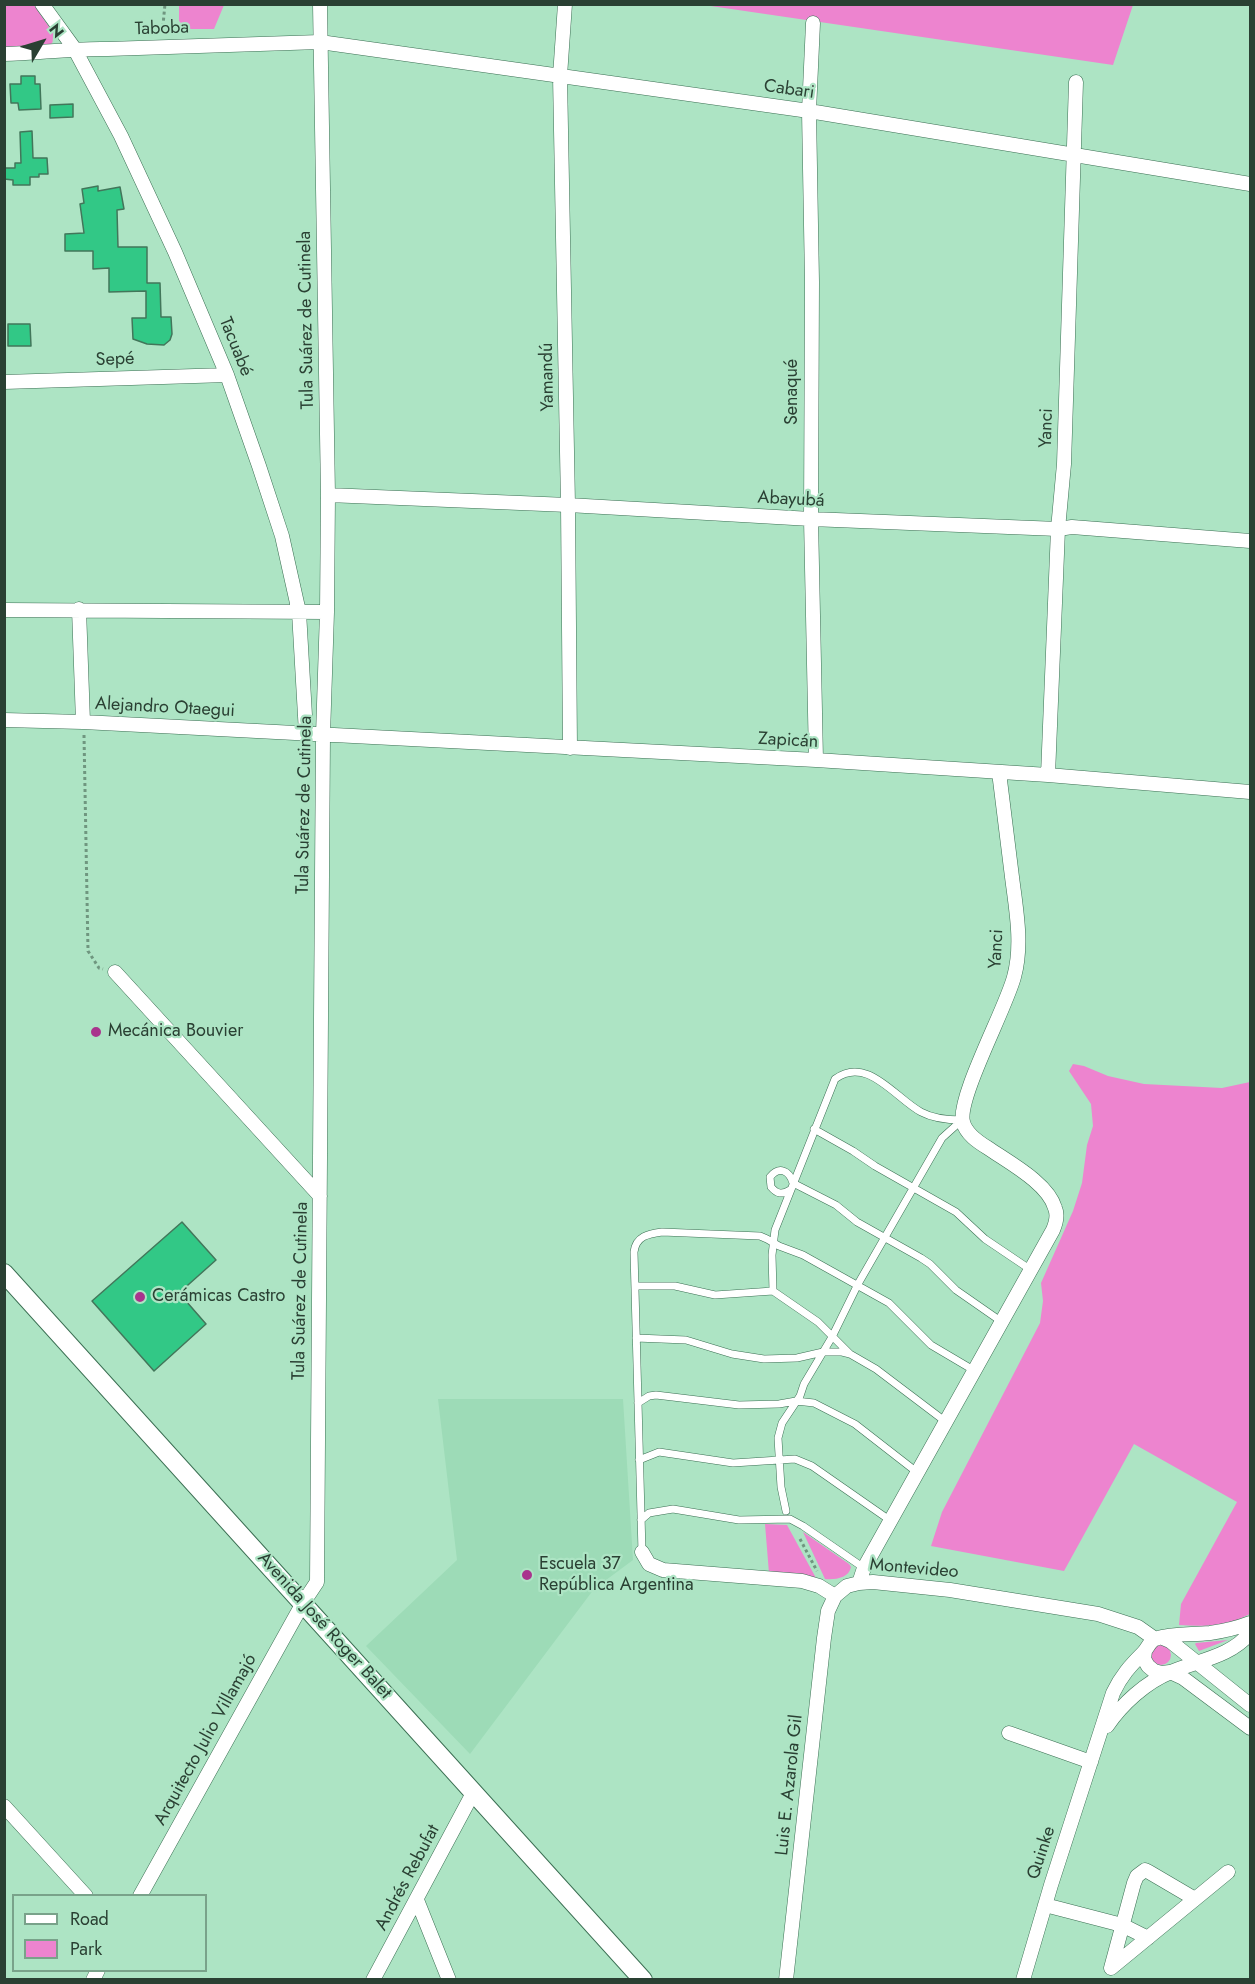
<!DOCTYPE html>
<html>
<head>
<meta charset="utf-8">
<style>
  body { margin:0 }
  #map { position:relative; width:1255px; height:1984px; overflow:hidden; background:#ade4c4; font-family:Jost,sans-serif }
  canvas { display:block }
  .frame { position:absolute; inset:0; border:6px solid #2a4033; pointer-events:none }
  .legend { position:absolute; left:12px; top:1894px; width:195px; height:78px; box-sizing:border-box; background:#ade4c4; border:2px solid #79a28a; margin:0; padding:8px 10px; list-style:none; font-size:18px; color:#2a4033 }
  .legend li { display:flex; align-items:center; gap:12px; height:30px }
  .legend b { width:30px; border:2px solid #79a28a }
  .north { position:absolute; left:12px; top:12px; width:60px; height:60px; -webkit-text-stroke:4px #ade4c4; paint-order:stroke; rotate:52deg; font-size:16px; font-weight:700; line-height:24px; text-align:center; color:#2a4033 }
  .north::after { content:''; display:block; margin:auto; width:21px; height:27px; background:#2a4033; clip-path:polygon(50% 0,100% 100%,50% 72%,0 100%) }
</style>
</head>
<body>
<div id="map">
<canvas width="1255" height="1984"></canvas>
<div class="frame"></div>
<ul class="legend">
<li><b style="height:8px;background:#fff"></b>Road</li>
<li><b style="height:16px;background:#ed84cf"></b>Park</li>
</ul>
<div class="north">N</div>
</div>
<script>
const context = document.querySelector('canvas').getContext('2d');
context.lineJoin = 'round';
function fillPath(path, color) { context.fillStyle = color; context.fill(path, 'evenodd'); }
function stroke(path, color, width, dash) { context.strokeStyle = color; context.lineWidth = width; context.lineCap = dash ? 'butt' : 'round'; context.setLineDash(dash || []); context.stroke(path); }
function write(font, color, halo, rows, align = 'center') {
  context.font = font + ' Jost,sans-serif'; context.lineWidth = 4.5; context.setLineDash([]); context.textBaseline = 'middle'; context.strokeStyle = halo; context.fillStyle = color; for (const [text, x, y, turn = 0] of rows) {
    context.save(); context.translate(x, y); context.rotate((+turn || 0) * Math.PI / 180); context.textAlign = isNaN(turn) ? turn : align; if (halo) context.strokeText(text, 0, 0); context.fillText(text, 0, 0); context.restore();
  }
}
fillPath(new Path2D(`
  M438,1399H623L633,1560L594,1589L470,1754L366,1646L457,1560Z`), '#9ddbb7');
fillPath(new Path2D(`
  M4,5H34L54,34L53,42L50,45L5,49Z
  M179,5V4L224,5L214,29H187L179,21Z
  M704,5H1133L1113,65Z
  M1073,1064L1084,1066L1108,1076L1144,1084L1222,1088L1250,1082V1614C1227,1626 1205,1627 1179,1625L1181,1604L1237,1502L1134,1444L1064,1571L931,1546L942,1512L1040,1323L1043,1301L1041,1283L1073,1211L1082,1183L1087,1145L1093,1126L1091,1104L1069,1071Z
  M765,1524L787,1525L816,1578L769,1573Z
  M803,1532L849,1564L851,1567C849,1578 835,1580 825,1579Z
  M1228,1640L1199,1651L1195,1644L1196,1643Z
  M1151 1655a10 10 0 1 1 20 0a10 10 0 1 1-20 0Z`), '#ed84cf');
const building = new Path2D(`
  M21,76H35V84H40L41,109L19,110L18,103H11L10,84H21Z
  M73,104V117L50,118V105Z
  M32,131L33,158H47L48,174H39V177H30V185H13V180L4,179V168H15V163H21L20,132Z
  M98,186V191L120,187L124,209L117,210L118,247H147V283H160L161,317H171L172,334L170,340L164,345L147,344L133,339L132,318H146V291L109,292V268L93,269V251H65V234L84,233L80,204L84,203L82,189Z
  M8,324H30L31,346H8Z
  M182,1222L216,1260L179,1293L206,1324L154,1371L92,1301Z`);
fillPath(building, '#32c886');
stroke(building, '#42765a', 1.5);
const service = new Path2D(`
  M814,1129L853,1151L875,1166L956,1212L985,1239L1031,1270
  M790,1190C782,1195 777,1194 771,1187L770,1177C779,1166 789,1170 793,1183L836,1205L857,1222L921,1258L930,1264L956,1290L1002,1322
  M635,1286H675L715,1295L773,1291
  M636,1338L686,1340L732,1354L764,1359L797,1358L823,1352H842L850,1354L876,1369L946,1422
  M850,1354L818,1322L773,1291L772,1255L775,1230L835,1079C867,1055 895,1098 921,1112C934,1119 948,1120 962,1120
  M638,1403L649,1396L656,1395L739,1405L779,1404L796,1401L814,1403L855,1424L918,1473
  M639,1460L659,1452L733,1463L795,1459L812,1466L891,1521
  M786,1511L781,1487L778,1438L782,1423L800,1396L804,1384L832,1337L858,1284L942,1138L962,1120
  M641,1520L649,1513L673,1509L739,1520L790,1519L803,1526L864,1568
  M642,1552L634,1252C636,1236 648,1234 662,1232L760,1236L767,1239L779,1246L803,1255L889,1303L931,1345L975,1371`);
const minor = new Path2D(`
  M42,4L74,48L121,136L175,252L227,375L259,466L282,536L299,612L306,733
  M565,4L560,76L568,505L570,748
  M813,23L809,111L812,282L811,519L816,760
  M4,54C39,53 74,48 108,49L320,42L809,111L1250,184
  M4,382L227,375
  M328,495L568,505L811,519L1058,529L1072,527L1250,541
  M79,609L83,722
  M4,610L327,612
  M4,720L83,722L816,760L1048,775L1250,792
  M1048,775L1058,529L1064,464L1076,82
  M115,972L320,1196
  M642,1552L649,1564L663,1570L802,1581L819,1586L835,1596L847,1586L859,1583L873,1582L950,1590L1098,1614L1138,1627L1155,1639
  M859,1583L864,1568L1053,1230C1056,1223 1058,1215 1055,1208C1048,1183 1008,1162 988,1148C978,1142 966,1134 963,1122C957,1098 1006,1008 1014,977C1023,945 1016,909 1012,877C1008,842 1003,807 999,772
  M1163,1638L1170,1641L1250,1705
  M1145,1651L1144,1659L1148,1666L1154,1671L1162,1673L1170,1672L1183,1678L1250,1728
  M1107,1726C1122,1704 1146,1682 1171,1672C1199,1660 1230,1657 1250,1633
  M1009,1733L1091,1762
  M4,1806L86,1896
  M140,1896L303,1603L317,1582L323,735L327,612L328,495L320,4
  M1195,1899L1149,1872L1145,1870L1137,1876L1134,1883L1111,1968L1228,1872
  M417,1900L449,1980
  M1045,1905L1122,1925L1148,1938
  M93,1980L98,1970
  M373,1980L473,1793
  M786,1980L824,1638L828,1611L835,1596
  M1023,1980L1051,1885L1113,1693C1121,1676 1130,1666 1143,1653C1148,1648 1149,1642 1155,1639C1173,1633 1191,1635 1210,1633C1224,1631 1237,1628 1250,1623`);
const tertiary = new Path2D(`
  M4,1273L643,1980`);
stroke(service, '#3b6f53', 8);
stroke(minor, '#3b6f53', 15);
stroke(tertiary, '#3b6f53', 20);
stroke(new Path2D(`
  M160,32L163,25L165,4
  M84,735L88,951L99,968L103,969
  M800,1539L817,1571`), '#6f967f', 3, [3, 3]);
stroke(service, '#fff', 7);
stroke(minor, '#fff', 14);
stroke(tertiary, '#fff', 18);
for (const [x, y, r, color] of [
  [96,1032,6,"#a9348d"],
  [140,1297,6,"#a9348d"],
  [527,1575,6,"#a9348d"]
]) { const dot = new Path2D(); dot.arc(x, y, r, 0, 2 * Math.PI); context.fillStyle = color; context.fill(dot); stroke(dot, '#ade4c4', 2); }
write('18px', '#2a4033', '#ade4c4', [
  ["Taboba",162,29,-2],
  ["Cabari",789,90,8],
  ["Tula Suárez de Cutinela",307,320,-91],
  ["Tacuabé",235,347,68],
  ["Sepé",115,360,-2],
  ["Yamandú",548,377,-91],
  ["Senaqué",793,392,-90],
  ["Yanci",1047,428,-88],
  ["Abayubá",791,500,3],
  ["Alejandro Otaegui",165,708,3],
  ["Zapicán",788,741,3],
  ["Tula Suárez de Cutinela",305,805,-89],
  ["Yanci",997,949,-87],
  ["Tula Suárez de Cutinela",301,1291,-89],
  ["Montevideo",914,1569,5],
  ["Avenida José Roger Balet",324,1626,48],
  ["Arquitecto Julio Villamajó",206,1740,-61],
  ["Luis E. Azarola Gil",790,1785,-84],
  ["Quinke",1042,1853,-72],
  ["Andrés Rebufat",408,1878,-62]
]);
write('18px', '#2a4033', '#ade4c4', [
  ["Mecánica Bouvier",108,1032],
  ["Cerámicas Castro",152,1297],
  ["Escuela 37",539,1565],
  ["República Argentina",539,1586]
], 'left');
</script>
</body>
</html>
